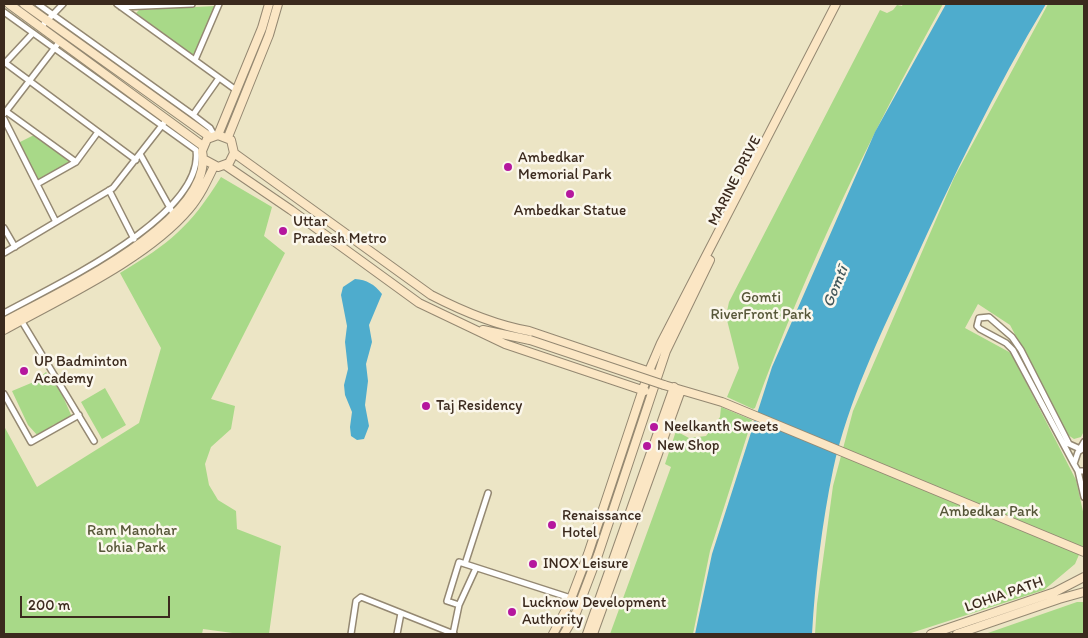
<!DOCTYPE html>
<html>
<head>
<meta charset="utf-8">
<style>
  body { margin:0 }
  #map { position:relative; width:1088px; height:638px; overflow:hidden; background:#ece5c5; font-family:Itim,sans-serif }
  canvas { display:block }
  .frame { position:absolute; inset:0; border:5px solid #3b2a1e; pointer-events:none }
  .scale { position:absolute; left:20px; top:596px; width:150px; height:22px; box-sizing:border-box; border:2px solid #3b2a1e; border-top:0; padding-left:6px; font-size:15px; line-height:18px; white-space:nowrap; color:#3b2a1e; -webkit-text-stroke:4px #fbf7ec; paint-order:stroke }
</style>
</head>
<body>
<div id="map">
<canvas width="1088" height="638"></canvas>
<div class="frame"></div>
<div class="scale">200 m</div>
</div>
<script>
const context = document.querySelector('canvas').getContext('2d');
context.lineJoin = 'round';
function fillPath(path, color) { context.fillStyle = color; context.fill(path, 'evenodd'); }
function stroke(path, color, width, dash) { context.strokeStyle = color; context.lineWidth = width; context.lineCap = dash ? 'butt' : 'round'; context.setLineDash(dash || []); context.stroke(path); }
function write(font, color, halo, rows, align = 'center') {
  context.font = font + ' Itim,sans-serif'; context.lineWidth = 5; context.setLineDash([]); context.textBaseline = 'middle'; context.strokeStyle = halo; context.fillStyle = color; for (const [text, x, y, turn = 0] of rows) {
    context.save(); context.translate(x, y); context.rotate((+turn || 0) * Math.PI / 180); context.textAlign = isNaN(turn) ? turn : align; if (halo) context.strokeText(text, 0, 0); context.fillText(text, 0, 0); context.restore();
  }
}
fillPath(new Path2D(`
  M903,4H943C871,134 806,268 755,408L753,409L727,397L739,368L726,316L729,302L880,10L887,13L893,10L897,5L902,6Z
  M1048,4H1084V431L1081,437L1074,439L1068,435L1010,325L978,304L965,328L1011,353L1076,480L1084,516V543L1075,564L1044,590L908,634H815L817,604L833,486L853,411L954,178Z
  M215,6L195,57L136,13L139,10Z
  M34,135L72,162L38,181L18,143Z
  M221,177L272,207L264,236L285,253L211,399L235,406L231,429L211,447L205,464L209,485L218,500L236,511L237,529L281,546L269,634H240L203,629L202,634H4V426L37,487L139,423L161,348L120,273C170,243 190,227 221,177Z
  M46,372L61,392L72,417L53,425L38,436L28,425L12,391L36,381Z
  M105,388L126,425L102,439L81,402Z
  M721,407L752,420L710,551L693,634H610L671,467L665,464L676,431L689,438L706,436L720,417Z
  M1077,602H1084V634H985Z`), '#a8d988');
fillPath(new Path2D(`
  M946,4H1046C995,89 952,179 911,269C881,333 848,401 833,470C822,523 815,580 812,634H695L712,554L772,367L875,132Z
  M355,279C367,280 374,284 382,294L369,325L372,342L366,364L368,381L365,405L369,426L364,439L357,440L351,436L350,427L352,412L345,395L344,385L348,369L345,342L347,326L341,295L343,287Z`), '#4eaccd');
const street = new Path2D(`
  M38,4L193,115L210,128L214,135
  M117,4L236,90
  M121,7L192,4
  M4,12L196,150C205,216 53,286 4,313
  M41,27L63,4
  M195,60L219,4
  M4,62L136,160
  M5,63L33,33
  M7,112L76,162
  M4,114L60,41
  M193,115L219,78
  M4,119L56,222
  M140,154L174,215
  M37,184L76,162L98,132
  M109,190L134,239
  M4,228L15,247
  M4,253L113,188L167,119
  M21,320L94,441
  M4,394L31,442L79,415
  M1084,448L1078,452L1074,464L1078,471H1084
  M1074,464L1013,350L1006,343L980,329L977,326L979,318L989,317L1012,337L1021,350L1069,444L1080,449L1084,442
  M1078,471L1084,497
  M465,564L488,493
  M459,605L447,601L459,562L580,601
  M351,634L356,601L361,597L454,634
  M397,634L401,613
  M453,634L459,605L476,568`);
const secondary = new Path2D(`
  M9,4L203,146
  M24,4L210,137
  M218,135L262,28L269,4
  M228,137L269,35L278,4
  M234,153L431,295C462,311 495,325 529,331L653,373
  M225,165L291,210L419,303L505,344L645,391
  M4,322C55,294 216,221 202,151L207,139L218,135L231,140L234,153L229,163L218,167L205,160
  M4,330C61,298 147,259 189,209C200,196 207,181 214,166
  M483,330L530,340
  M664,385L722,402L1084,552
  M553,634L569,604L588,554L649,371L661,343L836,4
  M564,634L576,613L598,555L666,351L710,260
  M587,634L674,387
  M593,634L681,390
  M931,634L1055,592L1084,577
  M957,634L1059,599L1084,592`);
stroke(street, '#948872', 8);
stroke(secondary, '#948872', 10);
stroke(street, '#fff', 5);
stroke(secondary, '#fbe6c4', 8);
const secondaryBridge = new Path2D(`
  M530,340L664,385`);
stroke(secondaryBridge, '#948872', 10, []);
stroke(secondaryBridge, '#fbe6c4', 8);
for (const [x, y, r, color] of [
  [508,167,5,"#b5179e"],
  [570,194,5,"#b5179e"],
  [283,231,5,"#b5179e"],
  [24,371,5,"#b5179e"],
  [426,406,5,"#b5179e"],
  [654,427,5,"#b5179e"],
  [647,446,5,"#b5179e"],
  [552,525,5,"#b5179e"],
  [533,564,5,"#b5179e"],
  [512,612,5,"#b5179e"]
]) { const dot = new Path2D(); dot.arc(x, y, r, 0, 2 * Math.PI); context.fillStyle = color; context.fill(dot); stroke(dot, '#fbf7ec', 2); }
write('15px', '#3b2a1e', '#fbf7ec', [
  ["Ambedkar",518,158],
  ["Memorial Park",518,175],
  ["Ambedkar Statue",570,211,"center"],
  ["Uttar",293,222],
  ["Pradesh Metro",293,239],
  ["UP Badminton",34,362],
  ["Academy",34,379],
  ["Taj Residency",436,406],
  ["Neelkanth Sweets",664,427],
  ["New Shop",657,446],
  ["Renaissance",562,516],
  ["Hotel",562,533],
  ["INOX Leisure",543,564],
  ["Lucknow Development",522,603],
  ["Authority",522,620]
], 'left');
write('15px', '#3b2a1e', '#fbf7ec', [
  ["MARINE DRIVE",735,181,-63],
  ["LOHIA PATH",1004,595,-19]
]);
write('15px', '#565638', '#fbf7ec', [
  ["Gomti",761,298],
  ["RiverFront Park",761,315],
  ["Ambedkar Park",989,512],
  ["Ram Manohar",132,531],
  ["Lohia Park",132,548]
]);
write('italic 16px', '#42585b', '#fbf7ec', [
  ["Gomtī",836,287,-68]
]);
</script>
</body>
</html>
